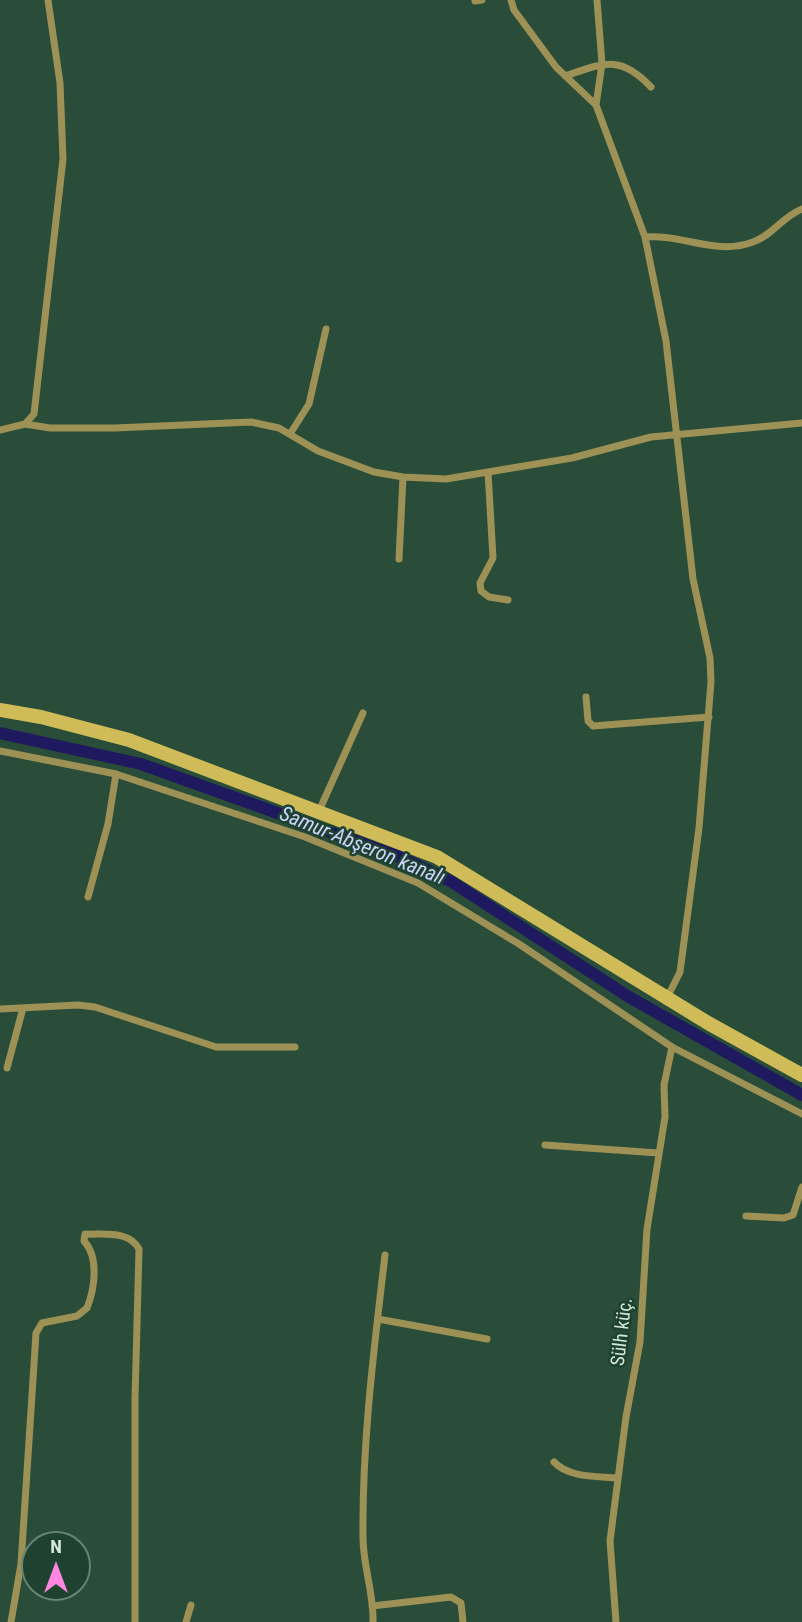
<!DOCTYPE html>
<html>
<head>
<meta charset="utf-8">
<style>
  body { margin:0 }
  #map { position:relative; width:802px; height:1622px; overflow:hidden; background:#294d39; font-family:"Roboto Condensed",sans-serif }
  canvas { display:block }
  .north { position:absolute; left:21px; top:1531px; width:70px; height:70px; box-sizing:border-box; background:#1e422f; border:2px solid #678474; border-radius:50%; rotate:0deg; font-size:19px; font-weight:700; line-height:28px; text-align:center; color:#d4e7db }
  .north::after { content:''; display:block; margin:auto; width:24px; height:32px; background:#ff85de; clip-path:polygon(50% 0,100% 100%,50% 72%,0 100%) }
</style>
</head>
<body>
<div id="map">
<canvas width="802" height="1622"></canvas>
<div class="north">N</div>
</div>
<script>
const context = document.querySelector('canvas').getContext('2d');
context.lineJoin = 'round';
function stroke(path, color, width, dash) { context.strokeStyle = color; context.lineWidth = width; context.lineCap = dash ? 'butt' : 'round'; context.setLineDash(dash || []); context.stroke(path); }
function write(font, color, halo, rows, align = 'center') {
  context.font = font + ' "Roboto Condensed",sans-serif'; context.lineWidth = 5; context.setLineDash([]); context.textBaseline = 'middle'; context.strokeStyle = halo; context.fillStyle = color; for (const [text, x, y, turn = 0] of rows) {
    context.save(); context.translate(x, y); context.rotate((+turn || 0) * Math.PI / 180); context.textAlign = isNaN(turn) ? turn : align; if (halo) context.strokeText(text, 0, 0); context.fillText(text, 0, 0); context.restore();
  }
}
stroke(new Path2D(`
  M0,733L141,764L400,857L452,882L629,997L802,1095`), '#1f1a60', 12);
stroke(new Path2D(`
  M511,0L514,10L556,67L596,105L645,237L666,341L693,579L710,658L711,682L699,828L680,972L667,998
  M475,1L482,0
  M565,76C604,63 620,54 651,87
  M596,105L602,64L597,0
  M645,237C683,234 716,256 753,242C773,235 782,217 802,209
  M25,424L50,428H115L251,422L279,428L318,451L374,472L403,477L446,479L572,458L651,437L802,423
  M0,430L25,424L34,414L63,159L60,83L48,0
  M290,434L309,404L326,329
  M488,472L493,558L480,583L481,591L489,597L508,600
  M399,559L403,477
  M586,697L588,721L593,726L709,717
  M0,751L116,774L305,837L418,883L519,944L672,1047L802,1114
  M319,811L363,713
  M88,897L108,824L116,774
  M0,1009L78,1005L95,1007L216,1047H295
  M7,1068L23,1008
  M545,1145L658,1153
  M746,1216L784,1218L793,1215L802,1187
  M378,1319L487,1339
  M554,1462C569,1478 597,1476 618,1478
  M372,1606L451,1597L461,1603L463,1622
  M11,1622L21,1564L36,1333L42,1323L77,1316L87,1308C95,1288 99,1257 84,1241L85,1234C104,1235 129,1230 139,1249L135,1399V1622
  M186,1622L191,1605
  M373,1622C374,1594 363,1566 363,1537C362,1442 374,1349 385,1255
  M616,1622L610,1541L626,1417L640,1342L647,1229L665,1117L664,1085L672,1047`), '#9d9156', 7);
stroke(new Path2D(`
  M0,710L41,717L129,740L437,857L708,1023L802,1075`), '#cfbc59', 14);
write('19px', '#d4e7db', '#1e422f', [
  ["Sülh küç.",623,1332,-83]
]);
write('italic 21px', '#ccd2fd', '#1e422f', [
  ["Samur-Abşeron kanalı",362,847,22]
]);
</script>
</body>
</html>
